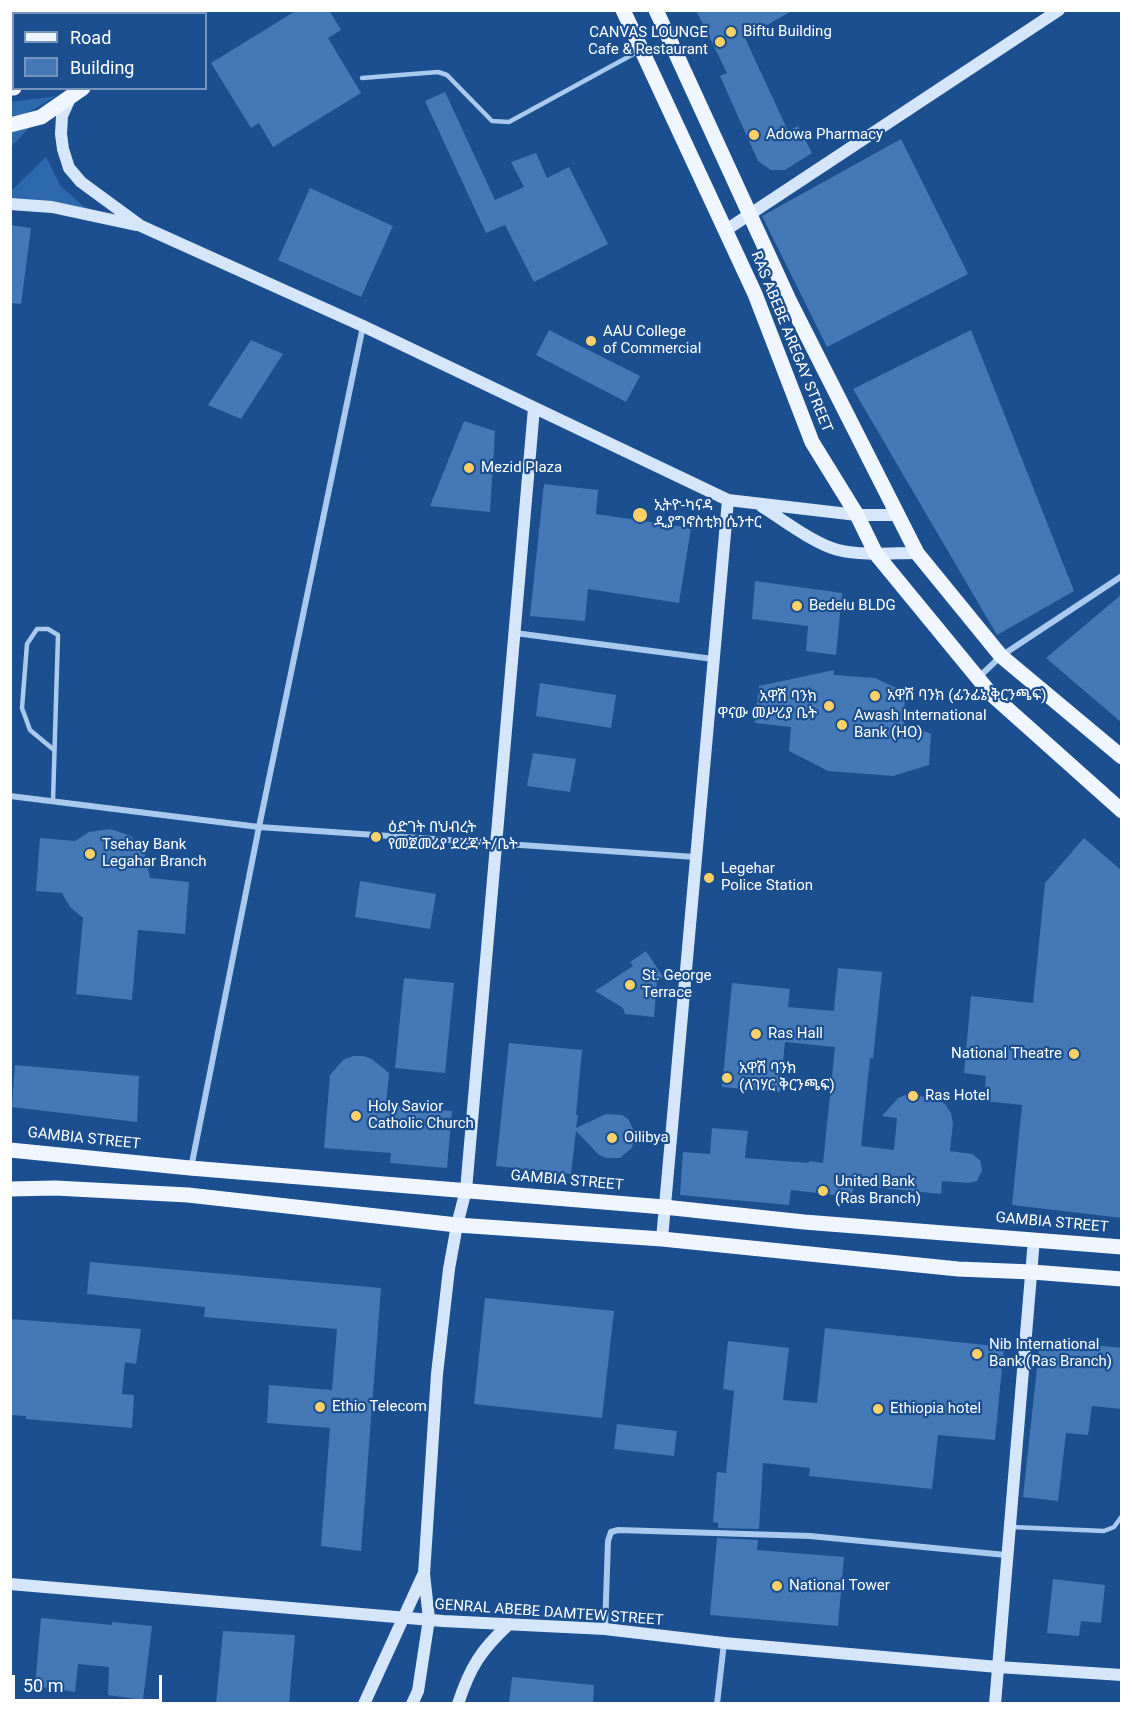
<!DOCTYPE html>
<html>
<head>
<meta charset="utf-8">
<style>
  body { margin:0 }
  #map { position:relative; width:1132px; height:1714px; overflow:hidden; background:#1b4f8f; font-family:Roboto,sans-serif }
  canvas { display:block }
  .frame { position:absolute; inset:0; border:12px solid #fff; pointer-events:none }
  .legend { position:absolute; left:12px; top:12px; width:195px; height:78px; box-sizing:border-box; background:#1b4f8f; border:2px solid #7695bc; margin:0; padding:8px 10px; list-style:none; font-size:18px; color:#fff }
  .legend li { display:flex; align-items:center; gap:12px; height:30px }
  .legend b { width:30px; border:2px solid #7695bc }
  .scale { position:absolute; left:12px; top:1675px; width:150px; height:27px; box-sizing:border-box; border:3px solid #fff; border-top:0; padding-left:8px; font-size:18px; line-height:21px; white-space:nowrap; color:#fff; -webkit-text-stroke:4px #1b4f8f; paint-order:stroke }
</style>
</head>
<body>
<div id="map">
<canvas width="1132" height="1714"></canvas>
<div class="frame"></div>
<ul class="legend">
<li><b style="height:8px;background:#f0f6ff"></b>Road</li>
<li><b style="height:16px;background:#4478b7"></b>Building</li>
</ul>
<div class="scale">50 m</div>
</div>
<script>
const context = document.querySelector('canvas').getContext('2d');
context.lineJoin = 'round';
function fillPath(path, color) { context.fillStyle = color; context.fill(path, 'evenodd'); }
function stroke(path, color, width, dash) { context.strokeStyle = color; context.lineWidth = width; context.lineCap = dash ? 'butt' : 'round'; context.setLineDash(dash || []); context.stroke(path); }
function write(font, color, halo, rows, align = 'center') {
  context.font = font + ' Roboto,"Noto Sans Ethiopic",sans-serif'; context.lineWidth = 4.5; context.setLineDash([]); context.textBaseline = 'middle'; context.strokeStyle = halo; context.fillStyle = color; for (const [text, x, y, turn = 0] of rows) {
    context.save(); context.translate(x, y); context.rotate((+turn || 0) * Math.PI / 180); context.textAlign = isNaN(turn) ? turn : align; if (halo) context.strokeText(text, 0, 0); context.fillText(text, 0, 0); context.restore();
  }
}
fillPath(new Path2D(`
  M56,96L26,114L11,116L10,102Z
  M31,126L11,147V132Z
  M46,157L60,185L82,205L114,222L11,201V191Z`), '#2e69ad');
fillPath(new Path2D(`
  M297,10H329L341,30L328,38L361,93L273,147L259,123L251,128L211,63Z
  M696,10H793L745,38L788,131L798,126L812,153L785,170H771L758,161L720,76L727,73Z
  M445,92L495,200L524,187L511,162L536,153L547,178L569,167L608,244L534,282L505,225L486,233L425,101Z
  M901,139L968,274L827,347L762,216Z
  M310,188L393,226L361,297L278,260Z
  M10,225L31,228L21,304L10,303Z
  M549,330L640,376L626,402L536,355Z
  M971,330L1074,591L997,635L853,389Z
  M251,340L283,354L241,419L208,405Z
  M464,421L495,431L490,512L430,506Z
  M544,484L598,490L596,514L691,528L679,603L588,589L585,621L530,616Z
  M755,581L842,593L836,655L806,651L808,626L752,619Z
  M1122,594V723L1046,658Z
  M834,670V675L875,678L905,692L904,723L931,734L929,765L893,776L828,771L789,751L791,727L755,723L759,686Z
  M540,683L616,695L611,728L536,716Z
  M533,753L576,759L570,792L527,786Z
  M110,829L131,836L145,854L150,878L189,882L185,934L138,930L132,1000L76,994L83,918L70,907L62,893L36,891L40,838L75,841L89,832Z
  M1084,838L1122,871V1218L1012,1205L1022,1105L984,1101L986,1076L964,1073L971,996L1033,1003L1045,883Z
  M360,881L436,894L430,929L355,917Z
  M646,951L663,977L657,980L654,1017L625,1014L623,1008L595,991L633,966L630,962Z
  M838,968L882,972L873,1059L870,1058L861,1146L894,1150L897,1118L882,1116L898,1098L908,1094L937,1099L945,1104L951,1113L953,1123L950,1151L972,1154L980,1160L982,1170L977,1181L968,1183L942,1181L941,1194L853,1185L852,1197L791,1190L789,1205L680,1195L683,1152L710,1154L712,1128L748,1131L745,1158L809,1163V1161L823,1163L835,1047L785,1042L780,1092L722,1087L732,983L790,989L788,1007L834,1011Z
  M404,978L454,983L445,1073L395,1068Z
  M509,1043L582,1050L576,1115H578L576,1128L606,1114L622,1115L628,1119L635,1133L632,1148L620,1158H606L599,1155L576,1131L571,1174L496,1166Z
  M353,1056H363L372,1059L389,1073L386,1106L452,1111L447,1168L390,1163L391,1153L324,1148L330,1075L343,1060Z
  M15,1065L139,1076L137,1122L12,1107Z
  M90,1262L381,1288L361,1551L321,1546L330,1428L267,1423L269,1385L332,1390L337,1329L204,1317L205,1307L87,1294Z
  M485,1298L614,1311L602,1418L474,1404Z
  M10,1319L141,1329L136,1364L125,1362L122,1394L134,1395L132,1428L26,1419V1416L10,1415Z
  M825,1328L1004,1347L995,1440L938,1435L932,1489L809,1476L810,1468L763,1463L759,1529L718,1528V1523L713,1522L717,1472L726,1473L734,1391L723,1389L728,1341L789,1348L783,1400L817,1403Z
  M1040,1340L1122,1348V1409L1092,1406L1088,1435L1066,1433L1058,1501L1023,1497Z
  M617,1424L677,1431L674,1456L614,1449Z
  M717,1538L758,1540L757,1550L844,1557L838,1626L710,1615Z
  M1053,1579L1105,1585L1101,1623L1081,1621L1079,1636L1047,1633Z
  M41,1618L112,1625V1622L152,1626L143,1700L108,1695L109,1667L78,1664L75,1692L35,1686Z
  M223,1631L295,1635L289,1704H216Z
  M512,1677L594,1685L593,1704H509Z`), '#4478b7');
stroke(new Path2D(`
  M119,10L122,14
  M362,78L438,72L447,75L492,121L509,122L639,51
  M53,801L58,635L48,629H37L27,644L22,708L30,730L54,750
  M1012,1527L1104,1531L1114,1527L1122,1516`), '#a9c9ee', 4.5);
stroke(new Path2D(`
  M515,633L713,659
  M978,678L1001,656L1122,576
  M10,796L259,827L695,857
  M191,1168L259,827L363,326
  M605,1629L608,1541L611,1532L618,1530L810,1536L1006,1555
  M717,1704L724,1643`), '#a9c9ee', 6);
stroke(new Path2D(`
  M71,96L62,116L61,134L63,149L69,168L81,182L141,226L363,326L728,500L857,515H897
  M10,204L52,207L136,225
  M726,230L1059,10
  M761,506C782,519 814,544 838,550C863,556 891,553 917,553
  M662,1239L728,500
  M10,1584L443,1621L605,1629L724,1643L998,1667L1122,1675
  M364,1704L423,1575
  M412,1704L418,1691L429,1619L424,1574L437,1374L449,1269L457,1225L466,1190L534,408
  M458,1704C470,1667 481,1650 509,1624
  M995,1704L1034,1239`), '#d6e6fa', 12);
stroke(new Path2D(`
  M623,10L755,294L812,442L857,515L876,554L991,694L1122,811
  M656,10L789,300L917,553L1001,656L1122,757
  M139,14L143,10
  M192,14L196,10
  M10,56L14,57
  M10,88H14
  M10,125L41,117L83,88
  M10,1150L190,1168L664,1207L804,1222L1122,1247
  M10,1189L55,1188L188,1195L457,1225L662,1239L958,1269L1032,1272L1122,1279`), '#f0f6ff', 15);
for (const [x, y, r, color] of [
  [731,32,6,"#ffd166"],
  [720,42,6,"#ffd166"],
  [754,135,6,"#ffd166"],
  [591,341,6,"#ffd166"],
  [469,468,6,"#ffd166"],
  [640,515,8,"#ffd166"],
  [797,606,6,"#ffd166"],
  [875,696,6,"#ffd166"],
  [829,706,6,"#ffd166"],
  [842,725,6,"#ffd166"],
  [376,837,6,"#ffd166"],
  [90,854,6,"#ffd166"],
  [709,878,6,"#ffd166"],
  [630,985,6,"#ffd166"],
  [756,1034,6,"#ffd166"],
  [1074,1054,6,"#ffd166"],
  [727,1078,6,"#ffd166"],
  [913,1096,6,"#ffd166"],
  [356,1116,6,"#ffd166"],
  [612,1138,6,"#ffd166"],
  [823,1191,6,"#ffd166"],
  [977,1354,6,"#ffd166"],
  [320,1407,6,"#ffd166"],
  [878,1409,6,"#ffd166"],
  [777,1586,6,"#ffd166"]
]) { const dot = new Path2D(); dot.arc(x, y, r, 0, 2 * Math.PI); context.fillStyle = color; context.fill(dot); stroke(dot, '#1b4f8f', 2); }
write('15px', '#fff', '#1b4f8f', [
  ["Biftu Building",743,32],
  ["CANVAS LOUNGE",708,33,"right"],
  ["Cafe & Restaurant",708,50,"right"],
  ["Adowa Pharmacy",766,135],
  ["AAU College",603,332],
  ["of Commercial",603,349],
  ["Mezid Plaza",481,468],
  ["ኢትዮ-ካናዳ",654,506],
  ["ዲያግኖስቲክ ሴንተር",654,523],
  ["Bedelu BLDG",809,606],
  ["አዋሽ ባንክ (ፊንፊኔ ቅርንጫፍ)",887,696],
  ["አዋሽ ባንክ",817,697,"right"],
  ["ዋናው መሥሪያ ቤት",817,714,"right"],
  ["Awash International",854,716],
  ["Bank (HO)",854,733],
  ["ዕድገት በህብረት",388,828],
  ["የመጀመሪያ ደረጃ ት/ቤት",388,845],
  ["Tsehay Bank",102,845],
  ["Legahar Branch",102,862],
  ["Legehar",721,869],
  ["Police Station",721,886],
  ["St. George",642,976],
  ["Terrace",642,993],
  ["Ras Hall",768,1034],
  ["National Theatre",1062,1054,"right"],
  ["አዋሽ ባንክ",739,1069],
  ["(ለገሃር ቅርንጫፍ)",739,1086],
  ["Ras Hotel",925,1096],
  ["Holy Savior",368,1107],
  ["Catholic Church",368,1124],
  ["Oilibya",624,1138],
  ["United Bank",835,1182],
  ["(Ras Branch)",835,1199],
  ["Nib International",989,1345],
  ["Bank (Ras Branch)",989,1362],
  ["Ethio Telecom",332,1407],
  ["Ethiopia hotel",890,1409],
  ["National Tower",789,1586]
], 'left');
write('15px', '#fff', '#1b4f8f', [
  ["RAS ABEBE AREGAY STREET",791,342,68],
  ["GAMBIA STREET",84,1139,6],
  ["GAMBIA STREET",567,1181,5],
  ["GAMBIA STREET",1052,1223,5],
  ["GENRAL ABEBE DAMTEW STREET",549,1613,4]
]);
</script>
</body>
</html>
